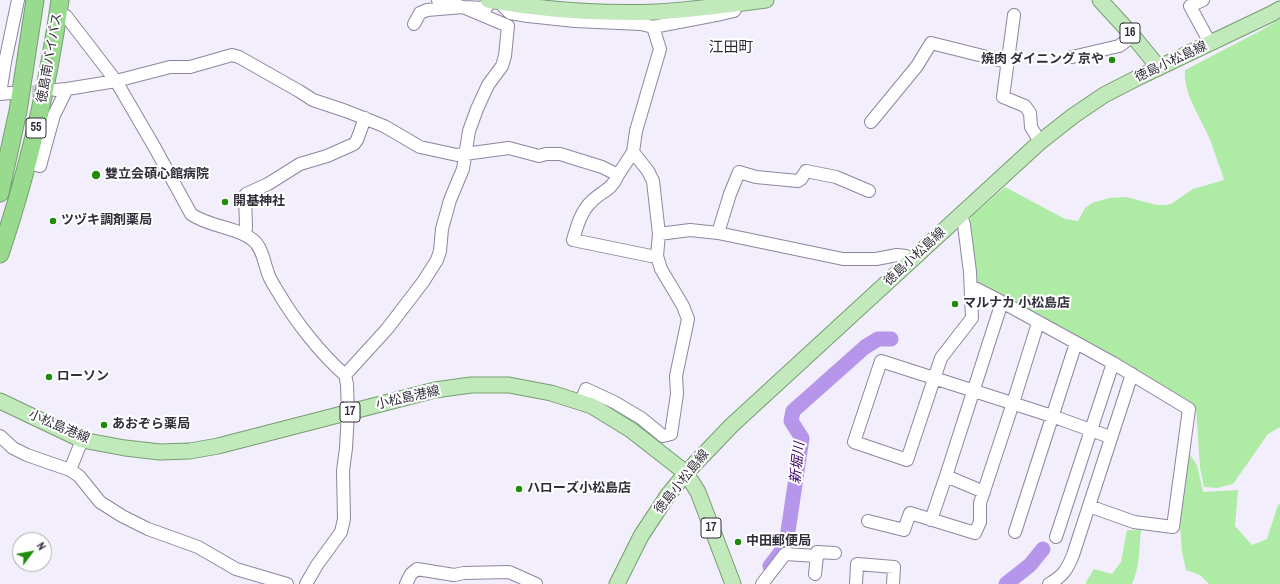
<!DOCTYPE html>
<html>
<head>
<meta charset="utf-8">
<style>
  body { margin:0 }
  #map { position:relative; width:1280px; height:584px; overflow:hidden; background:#f2eefb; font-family:"Archivo Narrow",sans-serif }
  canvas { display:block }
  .north { position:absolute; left:12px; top:532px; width:40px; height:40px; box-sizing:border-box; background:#fff; border:1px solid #adabb0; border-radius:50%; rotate:58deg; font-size:11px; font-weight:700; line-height:16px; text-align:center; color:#312d39 }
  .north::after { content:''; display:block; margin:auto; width:14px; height:18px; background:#208b0a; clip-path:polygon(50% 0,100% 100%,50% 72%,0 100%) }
</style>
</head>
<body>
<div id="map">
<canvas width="1280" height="584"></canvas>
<div class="north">N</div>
</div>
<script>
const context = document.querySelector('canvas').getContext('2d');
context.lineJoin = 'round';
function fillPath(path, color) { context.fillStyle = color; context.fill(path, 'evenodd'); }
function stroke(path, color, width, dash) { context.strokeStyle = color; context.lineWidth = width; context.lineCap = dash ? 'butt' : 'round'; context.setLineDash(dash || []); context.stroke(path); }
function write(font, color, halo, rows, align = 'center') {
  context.font = font + ' "Archivo Narrow","Noto Sans JP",sans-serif'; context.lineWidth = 4; context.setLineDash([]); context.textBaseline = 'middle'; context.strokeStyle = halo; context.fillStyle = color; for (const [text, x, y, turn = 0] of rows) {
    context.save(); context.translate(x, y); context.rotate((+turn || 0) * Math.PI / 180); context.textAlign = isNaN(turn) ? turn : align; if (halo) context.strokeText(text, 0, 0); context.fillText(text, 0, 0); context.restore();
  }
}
fillPath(new Path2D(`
  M1280,19V427L1268,434L1233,484L1217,488L1204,487L1200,468L1196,408L1158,384L975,283L969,221L972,216L1005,187L1065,219L1078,221L1085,208L1092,203L1109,198L1126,197L1157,205H1165L1171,204L1193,189L1224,180C1220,167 1215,154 1211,142C1202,119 1183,95 1185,70L1262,30Z
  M1187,450L1197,465L1203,492L1238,490L1235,526L1252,545L1267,539L1278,505L1280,504V584H1209L1200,575L1186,570L1182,552L1180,527Z
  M1127,530H1141C1139,549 1140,567 1132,584H1086V582L1094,569L1112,574L1121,562Z`), '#aeeba5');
stroke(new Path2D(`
  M770,566L780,553L787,538L802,438L791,421L793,411L865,347L878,339H891
  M1006,584L1030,565L1043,549`), '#b696ea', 15);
stroke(new Path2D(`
  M14,93L52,90`), '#cbc7d4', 12, [12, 6]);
const minor = new Path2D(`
  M438,0L463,7L486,8L490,0
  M503,0L502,3L504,7L510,13L528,16L575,21L641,24L653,27L721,14L734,11L738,4
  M1203,0L1190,6L1210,43
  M1014,15L1003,97L1025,106L1030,113L1031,127L1040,142
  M66,16L116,81L155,148L191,214C209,227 237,227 253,240C263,248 264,264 269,276C271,281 275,287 278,292C295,321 320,353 345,375
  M1072,57L1119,46L1133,36
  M67,89L116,81L170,67H190L232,55L239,57L299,91L313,100L346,111L384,126L420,147L457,155L509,148L539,156L546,154H560L602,167L618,175L633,152
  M11,93L0,94L5,62L18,0
  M871,122L917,66L931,43L1007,62
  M28,162L40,166L54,115L67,89L55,90
  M618,175C612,190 602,191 592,201C581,211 577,226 573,240L651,256H657
  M961,215L964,225L970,272L972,318L941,358L907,460L854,442L881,361L1052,416L1110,437
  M718,233L730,194L739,172L756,177L798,181L801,179L806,171L836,177L869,191
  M659,234L690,230L718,233L843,259H876L897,255L906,256L912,260
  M245,235L246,227L245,196L246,194L268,184L300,164L327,156L354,144L357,140L365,118
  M1002,302L1113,363L1056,537
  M581,402L586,389L614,402L641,418L663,436L671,434L677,394L676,376L688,319L683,306L661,269L657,256L659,234L653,181L648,171L633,152L636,131L660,49L653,27
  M0,436L13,448L27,455L70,470L79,476L100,502L122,516L148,529L198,547L236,569L287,584
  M70,470L82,440
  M946,476L984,492
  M1089,506L1134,522L1173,527L1189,409L1113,363
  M931,520L946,476L1002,302L977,289L971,287
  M868,521L904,530L910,513L975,533L980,522V503L1013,403L1038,323
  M1015,532L1076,343
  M815,574L817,556
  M306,584L317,565L341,532L344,519L343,471L346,448L348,413L347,384L345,375L387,329L423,282L437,260L440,251L442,229L450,200L463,169L469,131L477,109L488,85L502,66L505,56L508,26L463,7L427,10L420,13L414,24
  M406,584L411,574L417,569L454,575L464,573L509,572L536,584
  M762,584L785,554L817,556V552L835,553
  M856,584L857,564L894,567L893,584
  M1049,584C1063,576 1067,570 1073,555L1132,374`);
const major = new Path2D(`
  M488,0C543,10 600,14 656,12C693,10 729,5 766,0
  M1100,0L1133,36L1159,68
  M0,401L82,440L125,448L160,452L190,451L218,446L435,390L471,385H509L551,393L592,406L631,430L686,473L698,492L733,584
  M617,584L641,536L668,495L686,473L732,425L1040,142L1073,116L1104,95L1139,77L1271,14L1280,9`);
const highway = new Path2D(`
  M0,193L18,111L35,0
  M0,254C28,171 48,86 60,0`);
stroke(minor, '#8e85a1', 14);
stroke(major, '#759e70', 17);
stroke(highway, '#759e70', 19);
stroke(minor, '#fff', 12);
stroke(major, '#c2e9bb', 15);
stroke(highway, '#99db8e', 17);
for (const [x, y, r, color] of [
  [1112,60,4,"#208b0a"],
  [96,175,5,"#208b0a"],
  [225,202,4,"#208b0a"],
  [53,221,4,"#208b0a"],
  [955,304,4,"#208b0a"],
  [49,377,4,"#208b0a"],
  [104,425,4,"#208b0a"],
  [519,489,4,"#208b0a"],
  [738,542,4,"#208b0a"]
]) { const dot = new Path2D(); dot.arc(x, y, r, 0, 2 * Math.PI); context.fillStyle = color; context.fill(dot); stroke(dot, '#fff', 1.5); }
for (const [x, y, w] of [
  [1130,33,20],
  [36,128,20],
  [350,412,20],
  [711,528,20]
]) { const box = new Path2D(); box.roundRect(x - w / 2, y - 10, w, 20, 3); context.fillStyle = '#fff'; context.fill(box); stroke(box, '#312d39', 1); }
write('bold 12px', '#312d39', null, [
  ["16",1130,33],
  ["55",36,128],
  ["17",350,412],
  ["17",711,528]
]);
write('13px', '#312d39', '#fff', [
  ["徳島南バイパス",50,58,-80],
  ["徳島小松島線",1171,62,-25],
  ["徳島小松島線",915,257,-43],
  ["小松島港線",408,398,-13],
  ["小松島港線",59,427,23],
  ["徳島小松島線",682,482,-51]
]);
write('bold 13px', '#312d39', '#fff', [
  ["焼肉 ダイニング 京や",1104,60,"right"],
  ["雙立会碩心館病院",105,175],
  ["開基神社",233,202],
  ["ツヅキ調剤薬局",61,221],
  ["マルナカ 小松島店",963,304],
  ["ローソン",57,377],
  ["あおぞら薬局",112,425],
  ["ハローズ小松島店",527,489],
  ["中田郵便局",746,542]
], 'left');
write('italic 14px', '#3a0169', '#fff', [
  ["新堀川",798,463,-84]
]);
write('15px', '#312d39', '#fff', [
  ["江田町",731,48]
]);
</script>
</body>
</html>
